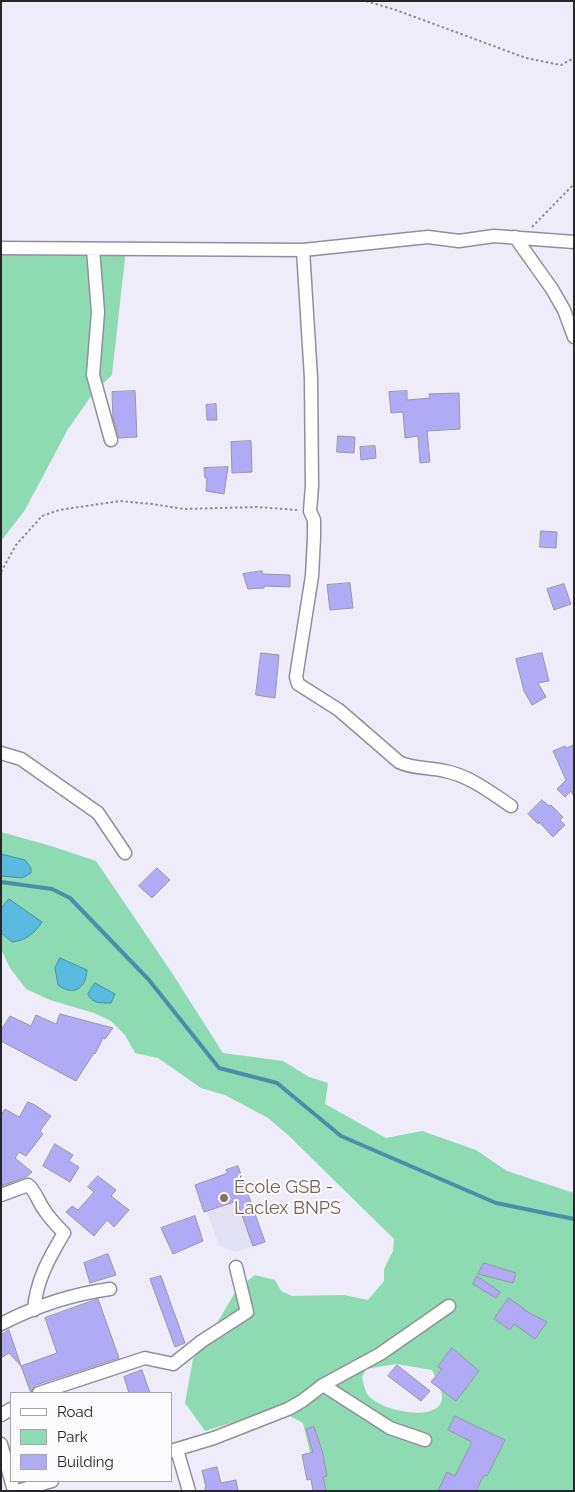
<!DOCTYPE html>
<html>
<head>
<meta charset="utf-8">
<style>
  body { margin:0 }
  #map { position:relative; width:575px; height:1492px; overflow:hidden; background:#edecf8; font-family:Raleway,sans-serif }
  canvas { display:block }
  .frame { position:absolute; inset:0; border:2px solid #26262a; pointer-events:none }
  .legend { position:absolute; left:10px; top:1392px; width:162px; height:90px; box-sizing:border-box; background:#fbfbfd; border:1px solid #a6a6a9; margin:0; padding:6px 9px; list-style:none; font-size:15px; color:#26262a }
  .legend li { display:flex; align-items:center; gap:10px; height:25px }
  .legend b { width:25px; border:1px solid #a6a6a9 }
</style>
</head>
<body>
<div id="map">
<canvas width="575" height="1492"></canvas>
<div class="frame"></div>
<ul class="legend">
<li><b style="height:6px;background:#fff"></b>Road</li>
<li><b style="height:14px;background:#8edab3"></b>Park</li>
<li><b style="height:14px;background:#b1aaf5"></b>Building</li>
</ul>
</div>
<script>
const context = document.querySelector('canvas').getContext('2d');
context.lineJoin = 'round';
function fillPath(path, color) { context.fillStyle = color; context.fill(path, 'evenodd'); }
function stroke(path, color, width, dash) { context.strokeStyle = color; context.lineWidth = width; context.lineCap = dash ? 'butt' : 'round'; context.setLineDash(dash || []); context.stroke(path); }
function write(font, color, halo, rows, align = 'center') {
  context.font = font + ' Raleway,sans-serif'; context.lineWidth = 4; context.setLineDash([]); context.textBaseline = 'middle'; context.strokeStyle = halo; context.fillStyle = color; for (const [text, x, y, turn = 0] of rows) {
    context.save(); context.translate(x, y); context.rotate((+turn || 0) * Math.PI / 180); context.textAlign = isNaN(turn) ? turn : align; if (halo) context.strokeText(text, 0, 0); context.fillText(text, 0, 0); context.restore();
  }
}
fillPath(new Path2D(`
  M238,1166L265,1242L235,1252L219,1245L207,1212H204L195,1185L224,1174L226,1170Z`), '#e2e1f4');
fillPath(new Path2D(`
  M126,249L112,375L94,392L68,429L25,510L1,541V253Z
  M1,832L51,846L96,861L170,970L223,1053L283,1061L309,1077L328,1083L325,1104L386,1138L422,1131L476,1150L507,1171L574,1193V1491H326L310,1452L303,1423L277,1409L205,1431L185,1403L193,1359L203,1347L237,1289L255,1275L275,1280L281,1291L292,1296L344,1295L368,1300L384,1281V1269L393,1251L394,1239L287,1134L268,1118L225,1095L201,1088L158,1058L135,1053L125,1035L111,1021L94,1013L50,1000L26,989L10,968L1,949ZM396,1364L432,1370C435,1377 441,1387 442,1395C445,1425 376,1412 366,1392C364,1387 363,1381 362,1377L366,1369Z`), '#8edab3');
const water = new Path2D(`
  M1,854L25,860L31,868V873L22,878L1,876Z
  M9,899L42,922C35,933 25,941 12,942L1,933V909Z
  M60,958L87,970C86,988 74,997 58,985L55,968Z
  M95,983L115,994L111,1003C101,1003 92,1004 88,994Z`);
fillPath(water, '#59bae0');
stroke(water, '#4a8ea9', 1);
stroke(new Path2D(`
  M1,882L52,889L70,898L149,980L219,1068L277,1083L341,1136L496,1203L574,1219`), '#4a8ea9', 4);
const building = new Path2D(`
  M135,391L137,437L119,438L113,418L112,392Z
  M407,391V400L430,398L429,394L459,393L460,429L427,431L430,462L420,463L418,436L405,438L403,412L391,413L389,392Z
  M216,404L217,420H207L206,405Z
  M338,436L355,437L354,453L337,452Z
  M251,441L252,472L232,473L231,442Z
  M375,446L376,458L361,460L360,447Z
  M228,467L224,494L206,491L207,478H205L204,468Z
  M541,531L557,532L556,548L540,547Z
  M262,571L263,574L290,575V587L264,586V588L248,589L243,574Z
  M350,583L353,608L330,610L327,585Z
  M564,584L571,604L554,610L547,589Z
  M261,653L279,655L275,698L256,695Z
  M542,653L549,681L538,683L546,697L532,705L524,691L516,659Z
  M574,745V797L571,791L565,797L557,789L566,780L553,751L565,746L566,748Z
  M542,800L549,806L551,805L563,817L560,820L565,825L553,837L539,822L538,824L528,814Z
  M157,868L170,880L152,898L139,886Z
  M60,1014L113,1028L105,1039L103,1038L95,1054L94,1053L76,1081L1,1041V1030L10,1016L31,1026L36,1015L56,1024Z
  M28,1102L35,1105L51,1116L40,1131L43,1134L26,1156L19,1152L15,1158L32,1172L26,1177L1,1186V1115L5,1109L19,1117Z
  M55,1144L73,1155L69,1161L79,1167L70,1182L43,1166Z
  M238,1166L265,1242L253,1246L237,1201L204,1212L195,1185L228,1173L226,1170Z
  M98,1176L116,1190L111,1196L129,1210L114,1227L107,1220L94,1236L66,1212L72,1206L78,1210L94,1192L88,1187Z
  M195,1216L203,1241L173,1254L161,1228Z
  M108,1254L116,1275L90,1283L84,1263Z
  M484,1263L516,1273L513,1283L478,1274Z
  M161,1276L185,1343L175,1347L150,1279Z
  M477,1276L500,1292L496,1298L473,1284Z
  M509,1298L524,1309V1310L547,1322L535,1339L514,1324L510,1330L494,1319Z
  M98,1299L119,1358L36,1385L33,1388L31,1393L21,1366L57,1353L45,1318Z
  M9,1330L21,1366L9,1353L1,1358V1335Z
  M452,1348L479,1371L456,1401L431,1382L442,1369L438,1367Z
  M397,1365L430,1391L421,1401L388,1376Z
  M142,1370L150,1393H129L124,1377Z
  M455,1416L505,1440L487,1476L484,1475L476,1491H438L447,1472L455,1476L472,1442L448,1430Z
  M314,1427L322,1450L327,1476L323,1477L326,1491H313L311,1479L307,1480L302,1455L313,1452L306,1429Z
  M217,1467L221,1483L236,1480L238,1491H205V1487H206L202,1471Z`);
fillPath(building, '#b1aaf5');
stroke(building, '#9897a3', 1);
const minor = new Path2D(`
  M515,237L552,289L564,310L574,337
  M1,248L303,250L428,237L459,241L494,236L574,242
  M93,249L98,312L93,375L111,440
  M303,250L311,378L312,486L310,511L314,520V538L312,576L296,677L298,684L339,710L399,762C413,769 429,767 445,771C470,776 490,792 511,806
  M1,753L21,759L98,813L125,853
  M1,1195L28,1185C35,1190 38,1201 43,1208C49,1218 56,1225 64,1233C49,1258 36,1281 34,1310
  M1,1324C34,1307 73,1294 110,1289
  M323,1385L390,1428L425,1440
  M39,1393L145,1358L173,1364L202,1341L247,1312L236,1267
  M1,1415L11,1409
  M1,1444L14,1491
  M177,1450L189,1491
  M171,1451L214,1438L288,1409L302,1401L323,1385L380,1354L449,1306
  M17,1491L52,1481`);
stroke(minor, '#908f9a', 15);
stroke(new Path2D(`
  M366,1L396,10L526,58L561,65L574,58
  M532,227L574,184
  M1,572L16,545L42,516L59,510L120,501L152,504L184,509L257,507L297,510`), '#8e8d96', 2, [2.5, 2.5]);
stroke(minor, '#fff', 12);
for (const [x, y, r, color] of [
  [224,1198,5,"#8d6e63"]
]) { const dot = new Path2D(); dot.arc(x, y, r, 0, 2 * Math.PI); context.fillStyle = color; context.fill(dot); stroke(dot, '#fbfbfd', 2); }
write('18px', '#785e54', '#fbfbfd', [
  ["École GSB -",234,1188],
  ["Laclex BNPS",234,1209]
], 'left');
</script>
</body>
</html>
